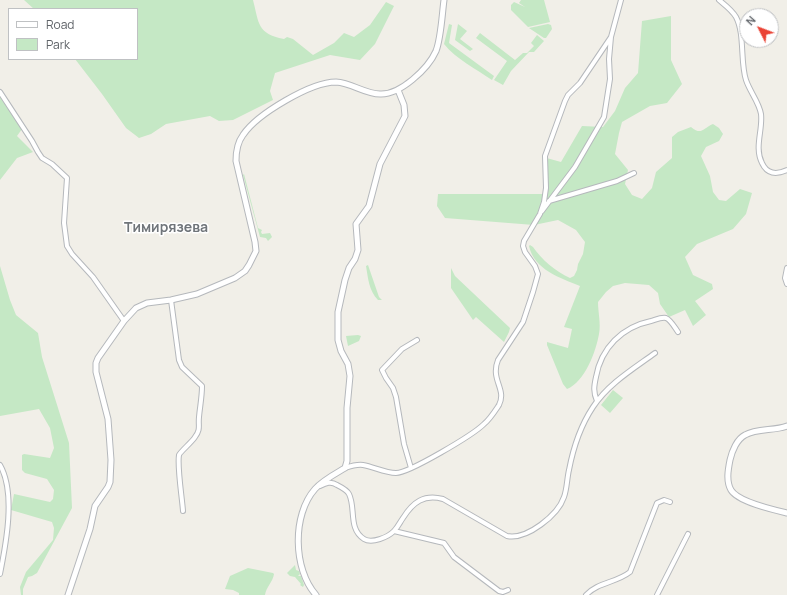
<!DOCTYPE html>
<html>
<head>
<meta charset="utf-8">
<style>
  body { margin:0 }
  #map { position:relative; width:787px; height:595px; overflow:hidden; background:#f1efe8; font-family:Manrope,sans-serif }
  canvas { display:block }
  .legend { position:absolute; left:8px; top:8px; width:130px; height:52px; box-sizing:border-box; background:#fff; border:1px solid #bfc1c3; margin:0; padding:5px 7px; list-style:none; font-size:12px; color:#5f6368 }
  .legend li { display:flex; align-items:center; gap:8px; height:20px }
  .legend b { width:20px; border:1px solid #bfc1c3 }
  .north { position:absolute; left:739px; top:8px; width:40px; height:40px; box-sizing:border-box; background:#fff; border:1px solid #bfc1c3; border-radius:50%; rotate:312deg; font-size:11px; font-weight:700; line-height:16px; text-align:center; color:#5f6368 }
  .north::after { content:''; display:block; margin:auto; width:14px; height:18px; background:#ea4335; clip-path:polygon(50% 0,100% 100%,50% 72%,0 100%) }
</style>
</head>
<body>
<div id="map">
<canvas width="787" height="595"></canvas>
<ul class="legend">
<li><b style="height:5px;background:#fff"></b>Road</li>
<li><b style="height:11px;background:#c5e8c5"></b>Park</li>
</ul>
<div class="north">N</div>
</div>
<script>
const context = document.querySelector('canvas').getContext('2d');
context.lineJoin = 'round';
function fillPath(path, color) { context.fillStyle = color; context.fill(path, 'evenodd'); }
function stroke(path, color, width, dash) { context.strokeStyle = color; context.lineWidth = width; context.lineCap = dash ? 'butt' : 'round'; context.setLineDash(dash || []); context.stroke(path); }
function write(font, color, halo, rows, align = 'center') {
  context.font = font + ' Manrope,sans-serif'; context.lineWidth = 3; context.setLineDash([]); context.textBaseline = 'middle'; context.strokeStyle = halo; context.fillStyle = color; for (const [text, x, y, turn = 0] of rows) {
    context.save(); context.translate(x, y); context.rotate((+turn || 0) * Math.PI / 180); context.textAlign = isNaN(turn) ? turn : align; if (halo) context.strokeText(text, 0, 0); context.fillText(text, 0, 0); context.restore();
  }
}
fillPath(new Path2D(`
  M24,0H253C259,23 257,34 284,39L287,37L293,39L313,55L334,43L344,33L354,37L370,25L386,2L394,6L375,44L360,60L330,55L275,73L270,91L273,100L233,120L219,121L210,116L166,124L151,134L139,138L126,128L102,94L75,59H137V9H34Z
  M521,0H544L550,22L528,27L511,10V5L514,2L525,7L519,3Z
  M671,16V60L682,84L667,103L650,106L622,122L619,133L615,154L628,170L625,184L632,195L642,199L652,188L656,172L672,158V137L678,132L691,127C702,136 703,128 713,124L719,128L723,134L719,141L706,147L701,156L710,176L713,192L719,200L726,201L740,189L752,193L746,214L733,229L697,244L685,257L693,275L712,284L713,289L695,301L706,315L693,326L685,310L669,317L660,304L658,293L649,285L625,283L613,286L606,292L598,302C598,312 601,324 599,334C596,351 585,382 567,389L563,384L547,345V342L568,348L572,329L564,327L580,286C561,278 534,270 529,246L530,245L533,247C542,260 555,271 570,278L574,276L577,270L578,264L583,254L585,242L576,230L558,220L534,225L445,218L437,206L438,194H545L543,157L561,162L582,126L603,127L615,111L625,88L638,73L642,21Z
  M449,24L452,25L449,43L494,76L492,80C476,69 456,59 444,44Z
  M458,24L467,31L460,39L473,49L470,51L455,40Z
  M548,24L551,25L552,29L546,38H544L529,28Z
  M480,33L515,60L523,53H527L534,46L531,43L537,35L544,41L534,52H529L511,71L503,85L494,80L507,61L476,38Z
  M0,97L22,129L17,136L33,152L17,158L0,180Z
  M244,174L258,228L262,230L261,232L262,234L270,233L272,237L268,241L266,238L260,237L243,175Z
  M368,265L379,297L382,300H378C369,291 368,278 366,266Z
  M0,266L10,300L16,315L38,333L42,357L69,443L72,508L37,573L32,576L28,577L23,589V595H21L20,587L26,572L53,540L54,528L52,522L11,510L14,494L50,502L53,499L54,490L47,479L25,473L22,470V455L24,454L50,458L54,448L50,428L39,409L0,416Z
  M451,268L455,276L510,328L509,332L504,342L476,317L473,320L451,288Z
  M358,335L361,336L359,341L348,346L346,336Z
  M613,390L623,398L610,413L601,405Z
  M295,565L296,570L299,571L300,574L298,576H301L304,585L303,587L300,585L301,584L295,577L290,576L287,573Z
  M248,568L273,573L274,574C273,582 266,587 265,595H239V593L233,590L225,589L230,576Z`), '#c5e8c5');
const minor = new Path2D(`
  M719,0C725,5 732,10 736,17C745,34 740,62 746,80C750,92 759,102 761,114C763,130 754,147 762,163C767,174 776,175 787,170
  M0,92L32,141L38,152L42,158L52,164L67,178L64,223L67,246L72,254L93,277L124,321
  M549,201L617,181L634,173
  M542,211L575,167L604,117L610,79L609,59L611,37
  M787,268L785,278L787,284
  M171,300L179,360L182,367L202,386C202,397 200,406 199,417C198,426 201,429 195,437C192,442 180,452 179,455C177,467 182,497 183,511
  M597,401C593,392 594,386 596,377C601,348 622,327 651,321C655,320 661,317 666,318C671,320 675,328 678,332
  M0,465C16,493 6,544 0,574
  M345,468C351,466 357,464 363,465C374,467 385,473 396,473C409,473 473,435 484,424C490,419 495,411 499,405C507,389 490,380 498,360L523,322L533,292L538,274L535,266L525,252L523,246L524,241L540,214L544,202L546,188L545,156L565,101L568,95L580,83L611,37L621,0
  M411,468L404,444L396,397L393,388L386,378L382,370L402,349L417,340
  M320,486C326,483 331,481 337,485C341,487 347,490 349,494C356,508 348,529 364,539C372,544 388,537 394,531C398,527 400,522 403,518C413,502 424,494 443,499L507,536C527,540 558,515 564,497C567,489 567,478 569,470C573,449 581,425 593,407C608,384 633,369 655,353
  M394,531L444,543L454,557L499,591L503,592L508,590
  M586,595C598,582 616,583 630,572L657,503L664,500L670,502
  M657,595L688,534`);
const tertiary = new Path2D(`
  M787,426C774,431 757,428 745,435C737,439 732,451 730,460C728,470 726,481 731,490C738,502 774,510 787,513
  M68,595L90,529L95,506L108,487L110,482L111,460L108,419L96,372V363L98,358L124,321L136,308L147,303L171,300L197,294L235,278L245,271L249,265L256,251L255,242L236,161C236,151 237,143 243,135C257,114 311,82 336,82C352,83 365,94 380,94C400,95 428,69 436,51C441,38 442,15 444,0
  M316,595C293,569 292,515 315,489C323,480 335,474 345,468L347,461V408L350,376L348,364L341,351L338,340V312L345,280L349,268L355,259L358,250L356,224L369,206L380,164L405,116L404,105L398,90`);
stroke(minor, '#b5b8bc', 6);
stroke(tertiary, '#b5b8bc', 7);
stroke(minor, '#fff', 4);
stroke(tertiary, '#fff', 5);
write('bold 14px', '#70757a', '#fff', [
  ["Тимирязева",166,228]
]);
</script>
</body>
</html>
